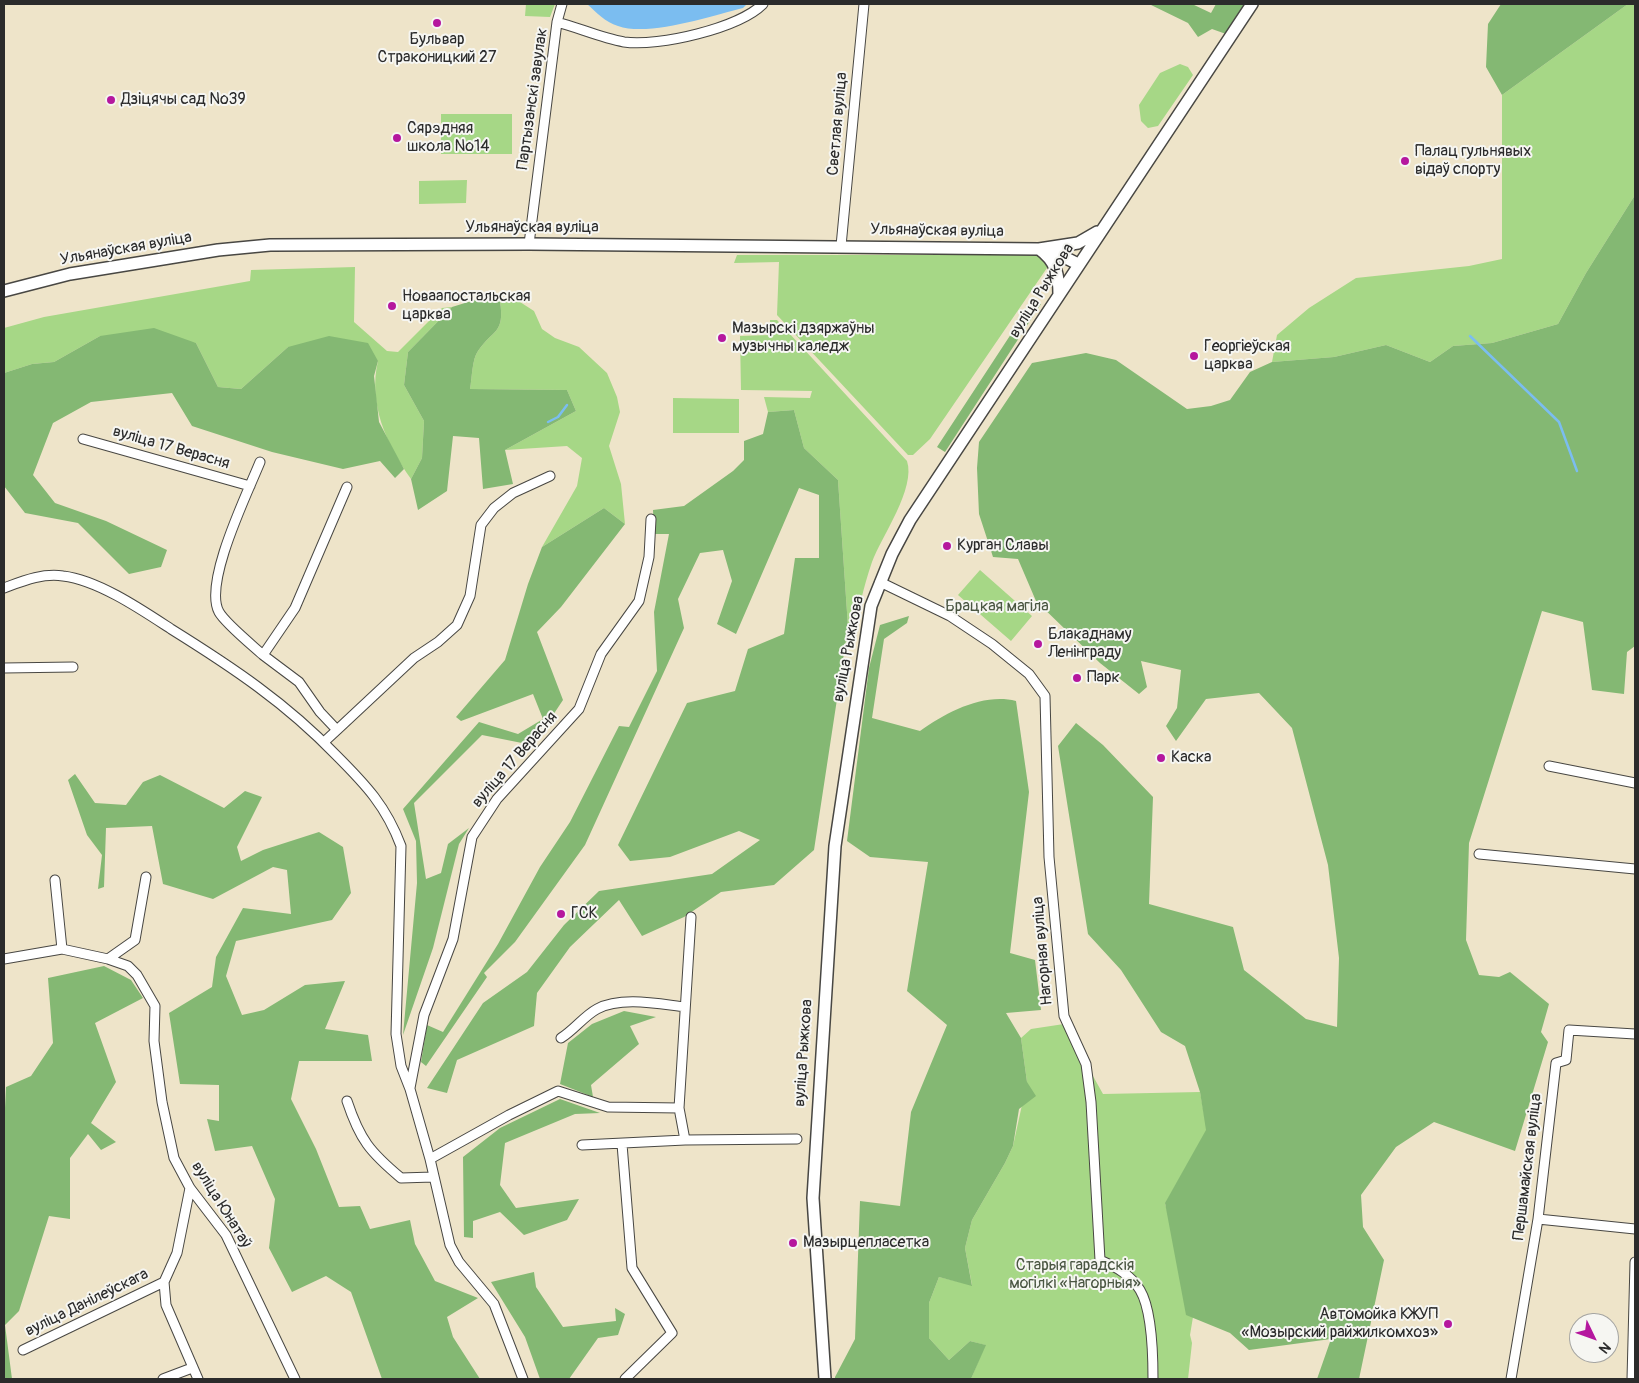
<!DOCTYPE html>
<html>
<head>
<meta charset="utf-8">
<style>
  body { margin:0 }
  #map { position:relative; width:1639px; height:1383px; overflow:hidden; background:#eee4c9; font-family:Pangolin,sans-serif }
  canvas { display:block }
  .frame { position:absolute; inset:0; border:5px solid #2b2b2b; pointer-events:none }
  .north { position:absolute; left:1569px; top:1313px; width:50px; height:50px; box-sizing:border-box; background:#f6f6f2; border:1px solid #a5a5a2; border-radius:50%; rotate:132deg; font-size:14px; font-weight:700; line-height:20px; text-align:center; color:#2b2b2b }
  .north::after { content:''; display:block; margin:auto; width:18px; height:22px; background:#b5179e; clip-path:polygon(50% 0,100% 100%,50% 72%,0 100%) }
</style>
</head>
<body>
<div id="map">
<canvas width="1639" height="1383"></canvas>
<div class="frame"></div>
<div class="north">N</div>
</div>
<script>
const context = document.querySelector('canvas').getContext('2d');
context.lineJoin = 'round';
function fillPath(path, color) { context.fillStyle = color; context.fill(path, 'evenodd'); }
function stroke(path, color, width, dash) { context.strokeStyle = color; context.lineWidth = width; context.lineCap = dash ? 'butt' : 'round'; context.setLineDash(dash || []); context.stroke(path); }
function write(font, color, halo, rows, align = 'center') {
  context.font = font + ' Pangolin,sans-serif'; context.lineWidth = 4; context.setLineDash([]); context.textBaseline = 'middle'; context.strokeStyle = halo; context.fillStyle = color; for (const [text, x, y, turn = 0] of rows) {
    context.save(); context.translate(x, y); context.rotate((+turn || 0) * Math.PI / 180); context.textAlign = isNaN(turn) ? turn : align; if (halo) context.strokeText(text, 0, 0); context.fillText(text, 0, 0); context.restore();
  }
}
fillPath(new Path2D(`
  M526,4H555L550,17L525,16Z
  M1628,4H1635V195L1586,273L1558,324L1492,343L1453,346L1430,362L1386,345L1334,357L1272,362L1277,335L1309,308L1356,278L1469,266L1502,259V95Z
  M1180,64L1188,67L1193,75L1158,126L1148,128L1141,121L1139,105L1160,73Z
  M441,114H512V154H441Z
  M467,180L466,203L419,204V181Z
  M737,255H1036L1042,257L1049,265L930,439L913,455H908L777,315L779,262L734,263Z
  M355,267L354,322L387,351L398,352L442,308L452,307L408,352L404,385L424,421L422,458L411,479C386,444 368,403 378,361L288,347L241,389L218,387L196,343L100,336L54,362L32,364L4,373V328L44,317L250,281L251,270Z
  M500,301L520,302L534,311L542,329L555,338L579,347L607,373L617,397L620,412L609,446L621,484L625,524L604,508L542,547L577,486L582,458L567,446L505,450L576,411L567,390L470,389C472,378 472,359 478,351C493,329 505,334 500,301Z
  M770,320H777L907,461C916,488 882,536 872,562C863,588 858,614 851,641L846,642L848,627L838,480L804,448L794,410L768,412L764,397L810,398L812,391L741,390L740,336L770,335Z
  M673,398L739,399V433H673Z
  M980,570L1032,616L1011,641L958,595Z
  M1064,1024L1103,1094L1200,1092L1207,1130L1165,1204L1196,1299L1190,1335L1192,1343L1188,1379H971L985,1345L970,1341L949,1360L929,1338V1303L939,1277L972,1285L965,1248L972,1220L1005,1163L1013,1146L1027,1082L1021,1038L1031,1029Z`), '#a6d786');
fillPath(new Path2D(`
  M1149,4H1192L1211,13L1216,4H1247L1226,34L1212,29L1198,37L1188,23Z
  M1501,4H1628L1502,95L1486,67L1488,24Z
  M1635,195V646L1627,652L1624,694L1592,690L1583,622L1542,611L1469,843L1466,940L1479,975L1499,977L1510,972L1549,1004L1541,1032L1548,1042L1515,1151L1434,1122L1396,1147L1361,1195L1363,1227L1384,1260L1359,1379H1317L1331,1339L1249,1350L1230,1333L1186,1315L1165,1203L1206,1130L1200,1092L1185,1046L1161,1032L1121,970L1088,934L1058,746L1076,723L1103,745L1153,797L1149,904L1233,927L1244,970L1306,1019L1337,1027L1339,958L1328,865L1292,728L1259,693L1206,699L1176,741L1166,726L1177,708L1181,670L1141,661L1147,687L1139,694L1100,663L1036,601L1018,559L993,557L979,514L977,468L979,442L1032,363L1086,353L1116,360L1187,409L1211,406L1230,400L1250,372L1272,362L1334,357L1386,345L1430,362L1453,346L1492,343L1558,324L1586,273Z
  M481,298L500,301C505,334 493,329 478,351C472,359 472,378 470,389L567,390L576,411L505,450L513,484L483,489L479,438L453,436L447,491L418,510L411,479L422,458L424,421L404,385L408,352L452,307Z
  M1032,302L1041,304L945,452L937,447Z
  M154,328L196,343L218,387L241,389L288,347L329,336L368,343L378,361L374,376L379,422L404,469L395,478L380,461L343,469L272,452L192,426L172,393L91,402L53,423L33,475L55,503L106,521L167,550L161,567L129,574L78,523L25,513L4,486V373L32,364L54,362L100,336Z
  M794,410L804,448L838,480L848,627L814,850L774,885L721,892L684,917L642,936L619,900L570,947L537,993L534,1026L457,1060L447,1093L427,1088L483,1003L527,972L564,925L599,891L712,874L760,840L739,831L670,857L630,861L618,845L687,703L735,691L748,649L784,634L795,558H819V495L799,488L736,634L717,624L732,581L723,550L700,553L678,599L684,628L585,845L515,942L484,973L487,977L426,1066L421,1062L427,1025L443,1032L498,944L540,867L570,822L619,726L629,727L657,671L654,612L669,534H654L653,510L684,506L733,471L744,460V441L763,434L768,412Z
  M604,508L625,524L561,607L537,632L563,700L547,724L522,743L482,735L414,803L426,879L441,873L448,844L469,828L459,844L433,948L403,1035L417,883L416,841L403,809L479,722L518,734L543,719L533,694L461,721L456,717L505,660L528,584L542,547Z
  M909,616L907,623L884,639L872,718L920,731C947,712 983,693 1016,701L1029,792L1010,953L1035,960L1041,1010L1006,1013L1021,1038L1027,1082L1036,1096L1019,1109L1013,1146L1005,1163L972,1220L965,1248L972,1286L939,1277L929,1303V1338L949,1360L970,1341L986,1345L971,1379H835V1377L855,1339L860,1201L900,1206L911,1112L947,1025L907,991L928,862L870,857L847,841L869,668L880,625Z
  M75,774L95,803L126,805L143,782L160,775L224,808L245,791L262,797L237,847L241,861L263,850L319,832L343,847L351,893L332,920L236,941L226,976L242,1015L264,1010L305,985L345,981L325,1029L368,1035L372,1061H299L291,1099L316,1149L339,1207L360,1206L370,1229L410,1220L415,1244L435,1281L478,1298L447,1317L453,1337L480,1379H382L351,1292L326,1276L292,1292L269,1248L275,1199L252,1146L215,1151L207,1119L219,1121V1085L180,1084L169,1013L212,987L216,957L243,908L291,914L287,870L273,867L213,899L163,884L152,826L106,828L104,887L98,889L102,855L87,835L68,780Z
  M104,966L131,980L143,998L95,1023L116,1082L91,1123L116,1142L101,1150L88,1134L70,1158V1219L49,1216L19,1311L5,1325L12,1379H4V1129L6,1087L31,1076L53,1043L48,978Z
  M624,1011L656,1017L630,1026L639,1044L591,1085L593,1097L560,1084L568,1043L592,1024Z
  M560,1099L600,1113L575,1114L505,1143L500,1185L516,1208L579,1199L567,1220L524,1235L500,1212L473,1221V1238L464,1237L463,1157L500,1128Z
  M534,1272L536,1287L563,1327L616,1321L615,1308L625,1314L618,1335L598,1338L569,1379H540L525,1337L491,1282Z`), '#84b873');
fillPath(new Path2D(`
  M587,4H747L743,8C711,16 649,37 618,26C605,22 596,12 587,4Z`), '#7bbdf0');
stroke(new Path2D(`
  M1470,336L1559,422L1577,471
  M548,422L558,417L567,405`), '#7bbdf0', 2.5);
const minor = new Path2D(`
  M557,22C579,28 602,38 624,42C659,47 739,28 763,4
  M529,244L557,22L562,4
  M841,246L864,4
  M83,439L250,486
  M260,462C248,492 203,583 219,612C225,623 252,645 263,655
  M880,582L950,616L992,644L1029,674L1045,696L1049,857L1064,1016L1086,1064L1091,1102L1100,1260C1116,1267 1131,1275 1140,1290C1152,1310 1153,1356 1153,1379
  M4,588C23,581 42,573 63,576C98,580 142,610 171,629C232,667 286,703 336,755C366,785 386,806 401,846L396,1034L401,1066L410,1089L430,1159L450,1245L459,1262L494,1304L523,1379
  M4,668L73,667
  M337,730L414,658L438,642L457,625L470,596L481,525L494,508L513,493L550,476
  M324,742L337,730L320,712L299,682L263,655L295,608L347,487
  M1549,766L1635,783
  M1479,854L1635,869
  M55,880L62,949
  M4,959L62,949L108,959L128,966L137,975L155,1006L154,1041L162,1102L174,1158L190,1188L226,1235L295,1379
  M108,959L135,940L146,877
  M561,1038C574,1030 584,1016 597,1009C621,996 659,1004 685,1007
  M410,1088L424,1015L453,939L472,837L497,799L579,709L601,654L639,601L649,557L651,519
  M347,1101C360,1140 370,1152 401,1178L433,1177
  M685,1140L679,1108L691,917
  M622,1144L632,1268L672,1333L625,1379
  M582,1145L685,1140L797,1139
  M430,1159L509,1115L558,1091L608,1107L679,1108
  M190,1188L177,1253L164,1282L166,1305L198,1379
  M1538,1219L1635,1229
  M23,1350L164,1282
  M163,1379L192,1368
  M1511,1379L1538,1219L1556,1063L1566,1060L1569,1030L1635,1034
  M1632,1379L1635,1262`);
const major = new Path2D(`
  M1039,249C1056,261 1059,275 1059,295
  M1044,250L1058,254L1078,264
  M4,291L70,274L218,250L270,245L529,244L1039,249L1078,243L1097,232
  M825,1379L813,1198L835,846L871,606L892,554L910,520L1252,4`);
stroke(minor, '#484743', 11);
stroke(major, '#484743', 14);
stroke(minor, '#fff', 9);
stroke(major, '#fff', 11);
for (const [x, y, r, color] of [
  [437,23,5,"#b5179e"],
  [111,100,5,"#b5179e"],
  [397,138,5,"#b5179e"],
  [1405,161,5,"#b5179e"],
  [392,306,5,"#b5179e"],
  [722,338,5,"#b5179e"],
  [1194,356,5,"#b5179e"],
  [947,546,5,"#b5179e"],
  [1038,644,5,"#b5179e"],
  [1077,678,5,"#b5179e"],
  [1161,758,5,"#b5179e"],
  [561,914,5,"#b5179e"],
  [793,1243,5,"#b5179e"],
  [1448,1324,5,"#b5179e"]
]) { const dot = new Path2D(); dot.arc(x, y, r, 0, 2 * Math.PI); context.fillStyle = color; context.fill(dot); stroke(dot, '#f6f6f2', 2); }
write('16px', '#2b2b2b', '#f6f6f2', [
  ["Бульвар",437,40,"center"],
  ["Страконицкий 27",437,58,"center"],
  ["Дзіцячы сад №39",121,100],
  ["Сярэдняя",407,129],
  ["школа №14",407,147],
  ["Палац гульнявых",1415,152],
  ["відаў спорту",1415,170],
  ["Новаапостальская",402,297],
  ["царква",402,315],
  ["Мазырскі дзяржаўны",732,329],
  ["музычны каледж",732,347],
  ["Георгіеўская",1204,347],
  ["царква",1204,365],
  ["Курган Славы",957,546],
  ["Блакаднаму",1048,635],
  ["Ленінграду",1048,653],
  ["Парк",1087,678],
  ["Каска",1171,758],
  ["ГСК",571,914],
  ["Мазырцепласетка",803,1243],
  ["Автомойка КЖУП",1438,1315,"right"],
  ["«Мозырский райжилкомхоз»",1438,1333,"right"]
], 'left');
write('16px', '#2b2b2b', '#f6f6f2', [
  ["Партызанскі завулак",533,99,-82],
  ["Светлая вуліца",838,124,-85],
  ["Ульянаўская вуліца",532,228],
  ["Ульянаўская вуліца",937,231,1],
  ["Ульянаўская вуліца",126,249,-10],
  ["вуліца Рыжкова",1042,291,-58],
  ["вуліца 17 Верасня",171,448,16],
  ["вуліца Рыжкова",849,649,-79],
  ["вуліца 17 Верасня",515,760,-49],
  ["Нагорная вуліца",1043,951,-95],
  ["вуліца Рыжкова",804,1053,-86],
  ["Першамайская вуліца",1528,1167,-83],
  ["вуліца Юнатаў",221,1205,58],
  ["вуліца Данілеўскага",87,1303,-26]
]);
write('16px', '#4a5642', '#f6f6f2', [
  ["Брацкая магіла",997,607],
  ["Старыя гарадскія",1075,1266],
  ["могілкі «Нагорныя»",1075,1284]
]);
</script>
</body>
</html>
